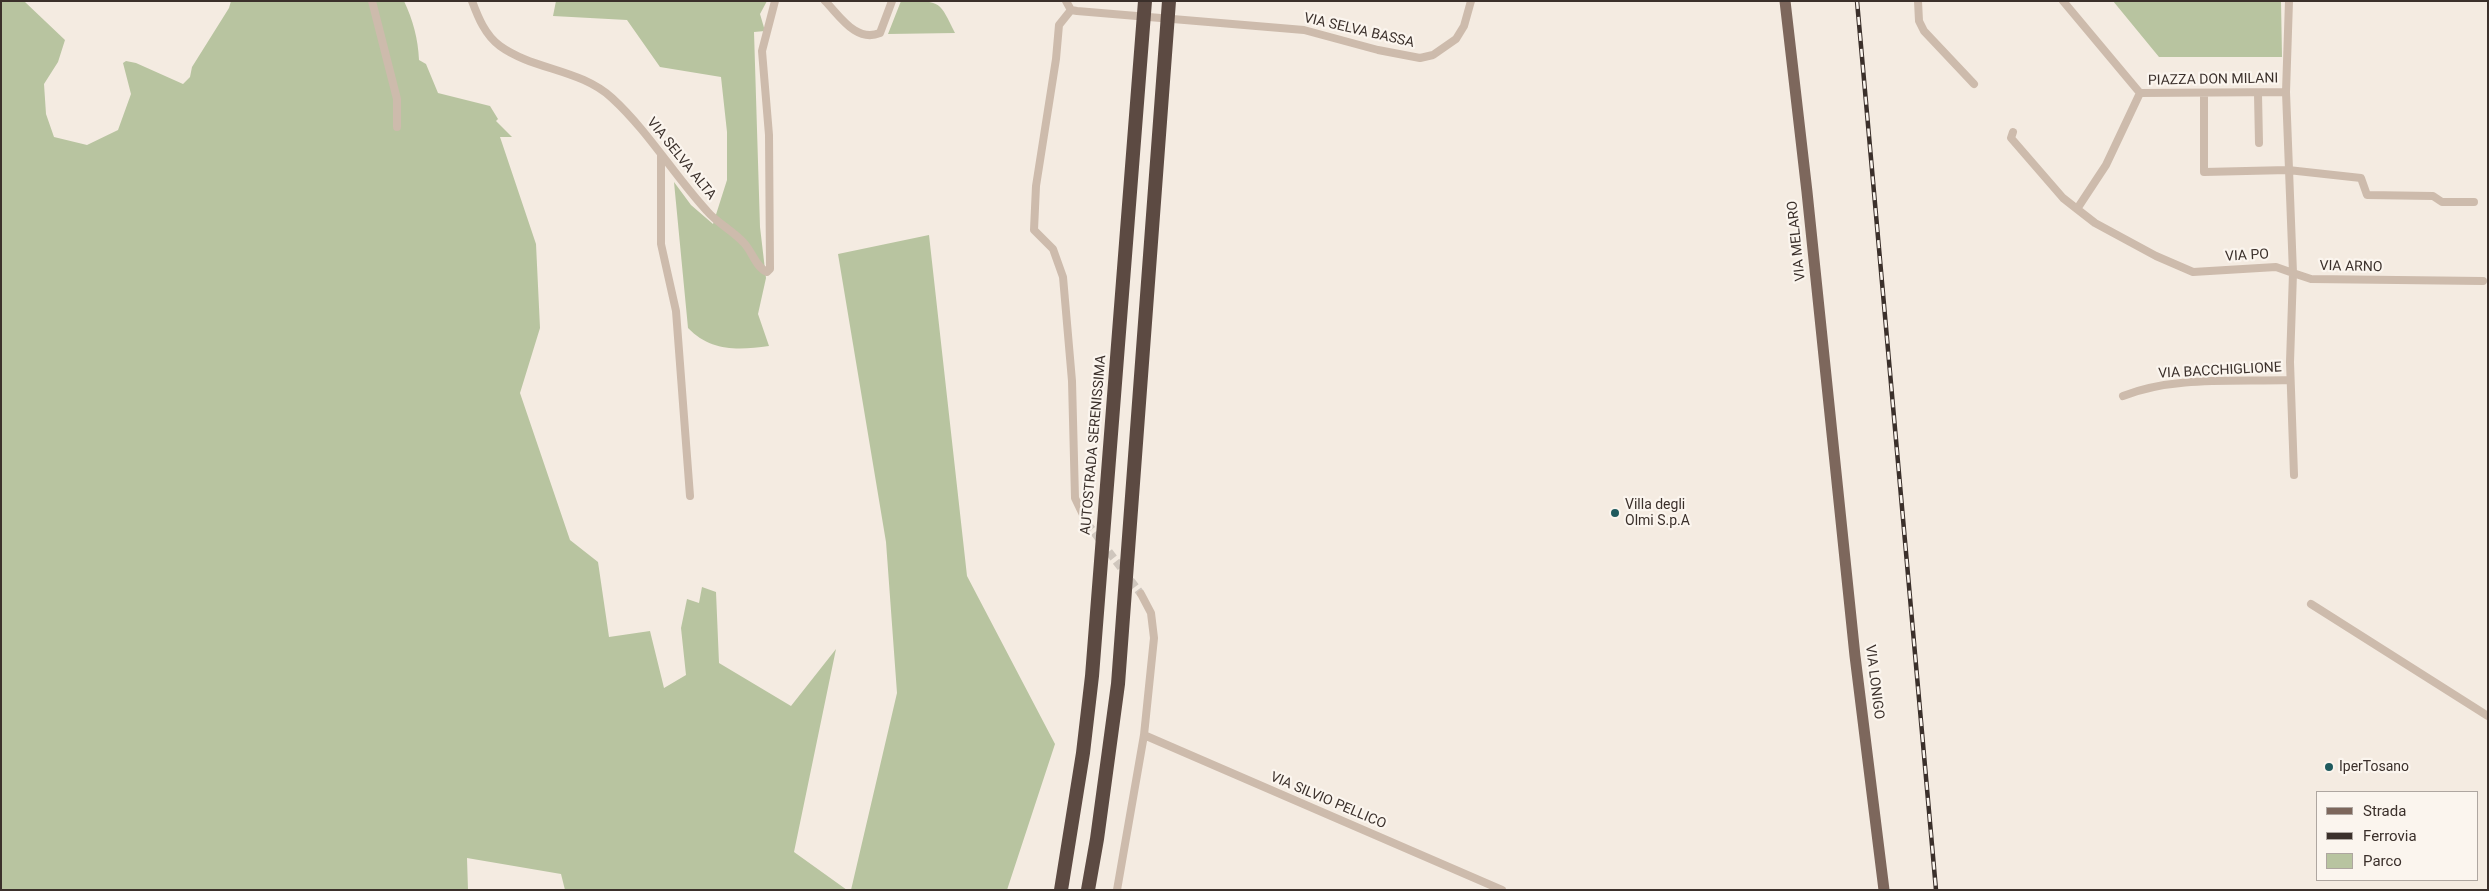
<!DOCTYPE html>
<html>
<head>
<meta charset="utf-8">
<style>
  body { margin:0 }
  #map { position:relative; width:2489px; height:891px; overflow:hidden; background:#f4ebe1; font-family:Roboto,sans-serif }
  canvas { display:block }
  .frame { position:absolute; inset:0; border:2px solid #3b302b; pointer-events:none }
  .legend { position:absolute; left:2316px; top:791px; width:162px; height:90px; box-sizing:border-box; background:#fbf5ee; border:1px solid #aea6a0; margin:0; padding:6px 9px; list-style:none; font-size:15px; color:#3b302b }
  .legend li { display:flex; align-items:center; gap:10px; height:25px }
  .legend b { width:25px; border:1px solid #aea6a0 }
</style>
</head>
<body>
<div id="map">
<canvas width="2489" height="891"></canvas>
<div class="frame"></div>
<ul class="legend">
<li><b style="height:6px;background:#7d675c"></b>Strada</li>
<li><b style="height:6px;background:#3b302b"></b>Ferrovia</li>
<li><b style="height:14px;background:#b8c4a0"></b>Parco</li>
</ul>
</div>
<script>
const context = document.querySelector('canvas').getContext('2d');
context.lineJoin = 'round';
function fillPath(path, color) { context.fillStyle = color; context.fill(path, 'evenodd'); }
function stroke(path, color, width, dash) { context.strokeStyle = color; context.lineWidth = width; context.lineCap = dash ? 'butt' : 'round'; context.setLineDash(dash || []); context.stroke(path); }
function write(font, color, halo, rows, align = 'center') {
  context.font = font + ' Roboto,sans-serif'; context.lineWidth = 4.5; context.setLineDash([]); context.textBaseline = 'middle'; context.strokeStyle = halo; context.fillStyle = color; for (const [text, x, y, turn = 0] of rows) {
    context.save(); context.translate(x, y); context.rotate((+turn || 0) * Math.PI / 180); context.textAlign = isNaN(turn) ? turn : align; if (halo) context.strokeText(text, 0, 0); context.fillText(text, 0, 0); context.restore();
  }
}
fillPath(new Path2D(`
  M1,1L25,2L65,40L58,62L44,84L46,114L54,137L87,145L118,130L131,94L123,63L126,61L136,63L183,84L190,77L192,67L229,8L231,1H404C413,20 418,39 419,60L426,64L438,93L490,106L498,119L496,121L512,137H500L536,244L540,328L520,393L570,540L598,562L609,637L650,631L664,688L686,675L681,628L687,599L699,603L702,587L716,592L719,663L791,706L836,649L794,852L847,890H565L561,874L467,858L468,890H1Z
  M556,1H767L760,14L765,31L754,32L760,227L766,278L758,314L769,346C739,350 711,352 688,328L674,182L691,205L713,224L727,180V132L721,77L660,67L627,20L553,16Z
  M901,1C941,1 939,0 955,33L888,34Z
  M2113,1H2281L2282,57H2159Z
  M929,235L967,576L1055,744L1007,890H851L897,693L886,542L838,254Z`), '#b8c4a0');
stroke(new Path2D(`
  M1087,523L1141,594`), '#cfc6bd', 8, [8, 4]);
stroke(new Path2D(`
  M372,1L397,99V127
  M472,1C478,17 485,35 500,46C533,70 581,69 612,98C648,131 674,175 707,211C717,223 732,230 744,243C752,251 756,268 767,272L770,269L769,135L762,51L775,1
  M825,1C840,16 856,43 880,33L892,1
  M1066,1L1071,10L1077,11L1304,30L1378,50L1420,58L1433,55L1456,39L1464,26L1471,1
  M1918,1L1919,21L1924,31L1974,84
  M2063,1L2140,93L2286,92
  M2289,1L2286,92L2293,273L2311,279L2483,281
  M1071,10L1059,25L1056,59L1036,186L1034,230L1053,249L1063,277L1072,381L1075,498L1087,523
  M2204,94V172L2288,170L2361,178L2367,195L2433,196L2442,202H2474
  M2258,94L2259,143
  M2013,132L2011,138L2063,198L2077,209L2095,223L2156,256L2193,272L2276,267L2293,273L2290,362L2294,475
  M661,155V244L676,311L690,496
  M2077,209L2106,165L2140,93
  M2123,396C2174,376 2235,382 2290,380
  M2311,604L2488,716
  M1144,735L1502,890
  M1117,890L1144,735L1154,638L1151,613L1141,594`), '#cdbbac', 8);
stroke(new Path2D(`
  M1785,1L1807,192L1855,656L1884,890`), '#7d675c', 11);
stroke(new Path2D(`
  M1061,890L1083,753L1092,676L1145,1
  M1088,890L1097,839L1118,684L1169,1`), '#5c4a42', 14);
const rail = new Path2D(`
  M1857,1L1936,890`);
stroke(rail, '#3b302b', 4.5);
stroke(rail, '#fbf5ee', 2.5, [8]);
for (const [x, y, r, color] of [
  [1615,513,5,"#1f5a5e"],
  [2329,767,5,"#1f5a5e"]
]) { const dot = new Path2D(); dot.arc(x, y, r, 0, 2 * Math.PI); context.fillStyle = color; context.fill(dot); stroke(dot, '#fbf5ee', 2); }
write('14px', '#3b302b', '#fbf5ee', [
  ["VIA SELVA BASSA",1359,31,13],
  ["PIAZZA DON MILANI",2213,80,-1],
  ["VIA SELVA ALTA",681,159,51],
  ["VIA MELARO",1797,241,-96],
  ["VIA PO",2247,256,-3],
  ["VIA ARNO",2351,267,1],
  ["VIA BACCHIGLIONE",2220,371,-3],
  ["AUTOSTRADA SERENISSIMA",1094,445,-85],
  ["VIA LONIGO",1874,682,83],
  ["VIA SILVIO PELLICO",1328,801,23]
]);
write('14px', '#3b302b', '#fbf5ee', [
  ["Villa degli",1625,505],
  ["Olmi S.p.A",1625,521],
  ["IperTosano",2339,767]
], 'left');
</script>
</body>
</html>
